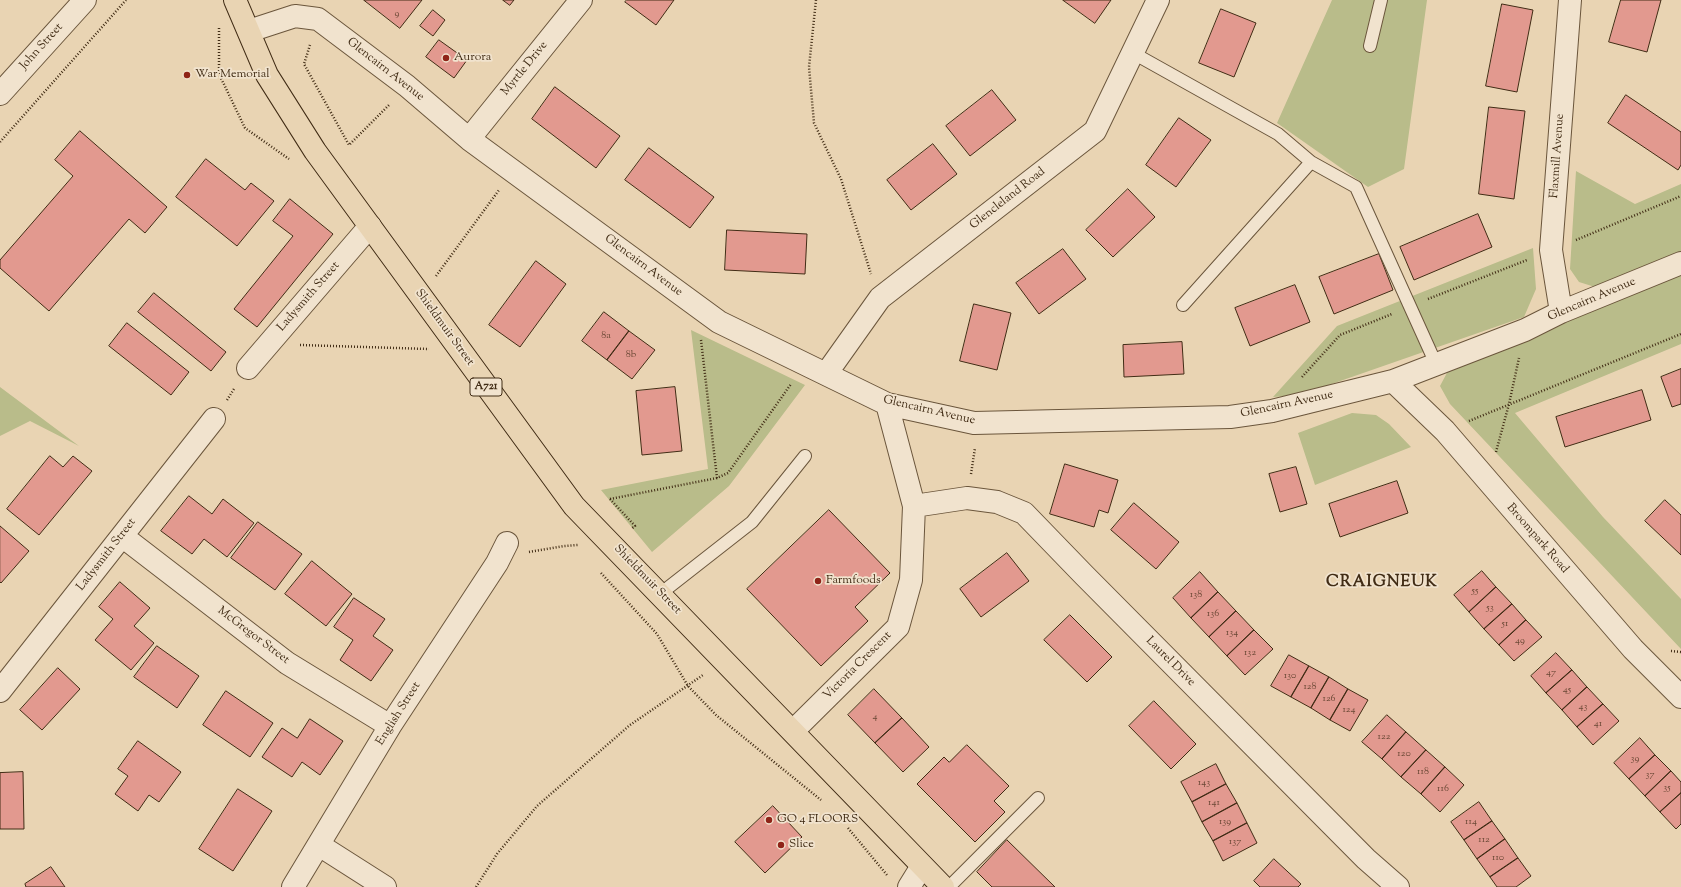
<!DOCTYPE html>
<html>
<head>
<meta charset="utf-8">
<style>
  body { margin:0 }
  canvas { display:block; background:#e9d4b3 }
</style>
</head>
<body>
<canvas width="1681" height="887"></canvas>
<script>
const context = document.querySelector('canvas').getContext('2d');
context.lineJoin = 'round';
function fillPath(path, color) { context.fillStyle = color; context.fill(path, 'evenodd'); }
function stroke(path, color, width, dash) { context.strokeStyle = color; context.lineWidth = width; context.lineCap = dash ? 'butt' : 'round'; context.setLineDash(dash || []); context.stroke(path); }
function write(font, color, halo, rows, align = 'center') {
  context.font = font + ' "Sorts Mill Goudy",serif'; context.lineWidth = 3.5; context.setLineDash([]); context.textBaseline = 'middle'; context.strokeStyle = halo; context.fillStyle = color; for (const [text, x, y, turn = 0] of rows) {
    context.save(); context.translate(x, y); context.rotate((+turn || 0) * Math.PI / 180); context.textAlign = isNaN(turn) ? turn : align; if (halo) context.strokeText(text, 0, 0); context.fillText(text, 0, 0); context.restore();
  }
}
fillPath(new Path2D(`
  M1332,0H1427L1404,169L1368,187L1277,123Z
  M1576,171L1635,204L1681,184V253L1595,287L1579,282L1570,269Z
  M1533,248L1536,289L1524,317L1300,395L1273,397L1337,326Z
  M1681,275V344L1515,413L1603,517L1681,599V649L1450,404L1440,386L1449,369Z
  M691,330L805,385L729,486L652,552L601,490L708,469Z
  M0,387L79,446L30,421L0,436Z
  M1352,413L1376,415L1389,424L1411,447L1315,485L1298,433Z`), '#b9bc8a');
const building = new Path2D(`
  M364,0H422L400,28Z
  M503,0H514L510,5Z
  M627,0H674L656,25L625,2Z
  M1063,0H1111L1095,23Z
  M1621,0H1661L1647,52L1609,42Z
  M1502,4L1533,10L1517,92L1486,86Z
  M1221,9L1256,23L1234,77L1199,63Z
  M433,10L445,20L433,36L420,26Z
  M439,40L467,60L454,78L426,57Z
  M555,87L620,136L596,168L532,119Z
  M992,90L1016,120L970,156L946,126Z
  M1626,95L1681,132V165L1678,170L1608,123Z
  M1489,107L1525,111L1514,199L1479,194Z
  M1179,118L1211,140L1176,187L1146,165Z
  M80,131L167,207L145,233L129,219L49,311L0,268V260L73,176L55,160Z
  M933,144L957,174L911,210L887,180Z
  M649,148L714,197L690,228L625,180Z
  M206,159L245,190L251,183L274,201L237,246L176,197Z
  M1128,189L1155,217L1113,257L1086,230Z
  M290,199L333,234L257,327L234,309L293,236L273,221Z
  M1478,214L1492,247L1414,280L1400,247Z
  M727,230L807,234L805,274L725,270Z
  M1063,249L1086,279L1039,314L1016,283Z
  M1379,254L1393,290L1334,314L1319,277Z
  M536,261L566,284L520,347L489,325Z
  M1295,285L1310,322L1250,346L1235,308Z
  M154,293L226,352L211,371L138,312Z
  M974,304L1011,313L997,370L960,361Z
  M604,312L629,331L607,360L582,341Z
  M127,323L189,372L171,395L109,346Z
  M629,331L655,350L632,379L607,360Z
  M1182,342L1184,374L1124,377L1123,345Z
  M1681,369V404L1672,407L1661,377Z
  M675,387L682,451L642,455L636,391Z
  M1642,390L1651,420L1565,447L1556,417Z
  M50,456L63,467L73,456L92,471L39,535L7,509Z
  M1065,464L1118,480L1108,513L1099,510L1094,527L1050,514Z
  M1296,467L1307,504L1280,512L1269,474Z
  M1397,481L1408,513L1340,537L1329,504Z
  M189,496L212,514L223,499L254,523L227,557L204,539L192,554L161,531Z
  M1665,500L1681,515V555L1645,521Z
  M1134,503L1179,542L1156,569L1111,530Z
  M829,510L890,573L855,607L868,621L821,666L747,589Z
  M258,522L302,554L275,590L231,558Z
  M0,526L29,551L1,583L0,582Z
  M1007,553L1029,581L981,617L960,589Z
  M312,561L352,594L326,626L285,594Z
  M1482,571L1496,587L1469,612L1454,595Z
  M1200,572L1218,592L1191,618L1173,598Z
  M120,582L150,608L134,626L154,643L131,670L95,640L113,619L99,607Z
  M1496,587L1512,604L1484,629L1469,612Z
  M1218,592L1236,611L1209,637L1191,618Z
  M354,598L385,619L373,636L393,650L371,681L340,660L353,640L334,627Z
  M1512,604L1526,620L1499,645L1484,629Z
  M1236,611L1254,630L1227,656L1209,637Z
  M1070,615L1112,657L1087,682L1044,640Z
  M1526,620L1542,637L1514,661L1499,645Z
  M1254,630L1273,649L1245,675L1227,656Z
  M157,646L199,676L177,708L134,677Z
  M1556,653L1572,670L1546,693L1531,676Z
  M1289,655L1309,666L1291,697L1271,686Z
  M1309,666L1329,677L1311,708L1291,697Z
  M58,668L80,689L42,730L20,710Z
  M1572,670L1587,687L1562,710L1546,693Z
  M1329,677L1348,689L1330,720L1311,708Z
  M1587,687L1603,704L1577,727L1562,710Z
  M874,689L902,718L875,743L848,715Z
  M1348,689L1368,700L1350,731L1330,720Z
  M226,691L273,723L250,757L203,725Z
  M1154,701L1196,744L1171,769L1129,726Z
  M1603,704L1619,721L1593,745L1577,727Z
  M1387,715L1406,732L1382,759L1362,742Z
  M902,718L929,747L903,772L875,743Z
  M310,719L343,741L320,775L302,762L292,777L262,757L282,728L297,738Z
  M1406,732L1426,750L1401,777L1382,759Z
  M1640,738L1655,755L1629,779L1614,763Z
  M138,741L181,772L159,802L149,795L138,811L115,794L128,776L118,769Z
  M967,745L1009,786L994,801L1005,812L975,842L917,784L944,757L949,762Z
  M1426,750L1445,767L1421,794L1401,777Z
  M1655,755L1671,771L1645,796L1629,779Z
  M1216,764L1226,784L1192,802L1181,782Z
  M1445,767L1464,785L1440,812L1421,794Z
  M1671,771L1681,782V793L1660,812L1645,796Z
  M23,772L24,829H0V773Z
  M1226,784L1237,803L1202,822L1192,802Z
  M238,789L272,811L233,871L199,849Z
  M1681,793V824L1676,829L1660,812Z
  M1479,802L1492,821L1464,840L1451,822Z
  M1237,803L1247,823L1213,841L1202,822Z
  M773,806L802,837L765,873L735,842Z
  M1492,821L1505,839L1477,859L1464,840Z
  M1247,823L1257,843L1223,861L1213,841Z
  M1505,839L1518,858L1490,877L1477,859Z
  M1007,840L1055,887H992L977,872Z
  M1518,858L1531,876L1516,887H1497L1490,877Z
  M1274,859L1301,884L1298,887H1260L1254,881Z
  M51,867L65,887H26L25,884Z`);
fillPath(building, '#e2998f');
stroke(building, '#412c15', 1);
const service = new Path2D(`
  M1370,46L1381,0
  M1133,53L1278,134L1311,162L1356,187L1436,364
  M1183,305L1311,162
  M660,594L752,522L805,456
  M949,887L1038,798`);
const minor = new Path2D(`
  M249,31L295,16L318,19L407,86L469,139L719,322L887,404L974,423L1230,417L1272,411L1393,381L1525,330L1561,312L1681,263
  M0,94L85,0
  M469,139L581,0
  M1561,312L1551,250L1570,0
  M248,368L370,226
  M826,374L880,298L1095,131L1158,0
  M1393,381L1445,431L1633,649L1681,697
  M914,506L967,498L997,502L1024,513L1084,575L1366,859L1398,887
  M122,536L287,663L390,726
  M0,691L214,419
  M793,731L898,627L911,580L914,506L887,404
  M319,845L385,887
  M293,887L390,726L497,563L507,543
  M909,887L922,866`);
const primary = new Path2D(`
  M235,0L267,75L315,151L574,506L943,887`);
stroke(service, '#6b563c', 14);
stroke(minor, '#6b563c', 24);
stroke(primary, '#412c15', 24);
stroke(new Path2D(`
  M816,0L809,67L814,123L841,179L871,274
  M219,28V74L245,128L289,159
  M310,45L304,64L349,145L390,104
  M0,142L126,0
  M1576,240L1681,196
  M436,276L499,190
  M1428,299L1527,260
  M701,340L717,478L728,473L791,384
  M300,345L429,349
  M1302,377L1340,335L1392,314
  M227,400L234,389
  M1469,421L1681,334
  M1496,452L1509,404L1519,358
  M971,474L975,448
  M610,499L635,526L631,529
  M610,499L717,478
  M529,552L564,546L578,545
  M601,573L657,634L688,686L716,715L821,800
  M1671,651L1681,652
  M848,828L887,875
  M476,887L497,854L537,806L630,725L703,675`), '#412c15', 2.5, [1, 2]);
stroke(service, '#f1e3ce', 12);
stroke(minor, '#f1e3ce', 22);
stroke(primary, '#e9d4b3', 22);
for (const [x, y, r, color] of [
  [446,58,4,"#8f2418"],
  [187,75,4,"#8f2418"],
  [818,581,4,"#8f2418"],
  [769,820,4,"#8f2418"],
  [781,845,4,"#8f2418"]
]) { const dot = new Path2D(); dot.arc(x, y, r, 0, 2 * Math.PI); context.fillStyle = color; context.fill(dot); stroke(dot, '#f1e3ce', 1.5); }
write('10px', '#694734', null, [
  ["9",397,14],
  ["8a",606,336],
  ["8b",631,355],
  ["55",1475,591],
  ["138",1196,595],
  ["53",1490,608],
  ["136",1213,614],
  ["51",1505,624],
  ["134",1232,633],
  ["49",1520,641],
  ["132",1250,653],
  ["47",1551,673],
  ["130",1290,676],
  ["128",1310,687],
  ["45",1567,690],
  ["126",1329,699],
  ["43",1583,707],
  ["124",1349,710],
  ["4",875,717],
  ["41",1598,724],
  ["122",1384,737],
  ["120",1404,754],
  ["39",1635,759],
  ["118",1423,772],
  ["37",1650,775],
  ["143",1204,783],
  ["35",1667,788],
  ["116",1443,789],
  ["141",1214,803],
  ["139",1225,822],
  ["114",1471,822],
  ["112",1484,840],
  ["137",1235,842],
  ["110",1498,858]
]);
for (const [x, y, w] of [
  [486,387,32]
]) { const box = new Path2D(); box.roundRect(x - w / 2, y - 9, w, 18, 3); context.fillStyle = '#f1e3ce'; context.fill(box); stroke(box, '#412c15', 1); }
write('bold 11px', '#412c15', null, [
  ["A721",486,387]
]);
write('12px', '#412c15', '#f1e3ce', [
  ["John Street",42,47,-48],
  ["Myrtle Drive",525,69,-51],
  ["Glencairn Avenue",385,70,38],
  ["Flaxmill Avenue",1558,156,-86],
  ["Glencleland Road",1008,199,-38],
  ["Glencairn Avenue",643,266,37],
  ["Ladysmith Street",309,297,-49],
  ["Glencairn Avenue",1592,300,-23],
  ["Shieldmuir Street",444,328,54],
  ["Glencairn Avenue",1287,405,-12],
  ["Glencairn Avenue",929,411,13],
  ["Broompark Road",1537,539,49],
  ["Ladysmith Street",107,555,-52],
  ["Shieldmuir Street",647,580,46],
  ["McGregor Street",253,636,37],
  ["Laurel Drive",1170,662,45],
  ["Victoria Crescent",858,666,-45],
  ["English Street",399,714,-58]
]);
write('12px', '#412c15', '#f1e3ce', [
  ["Aurora",454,58],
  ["War Memorial",195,75],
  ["Farmfoods",826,581],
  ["GO 4 FLOORS",777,820],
  ["Slice",789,845]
], 'left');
context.letterSpacing = '1px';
write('bold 16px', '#412c15', '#f1e3ce', [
  ["CRAIGNEUK",1382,583]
]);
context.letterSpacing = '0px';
</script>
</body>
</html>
